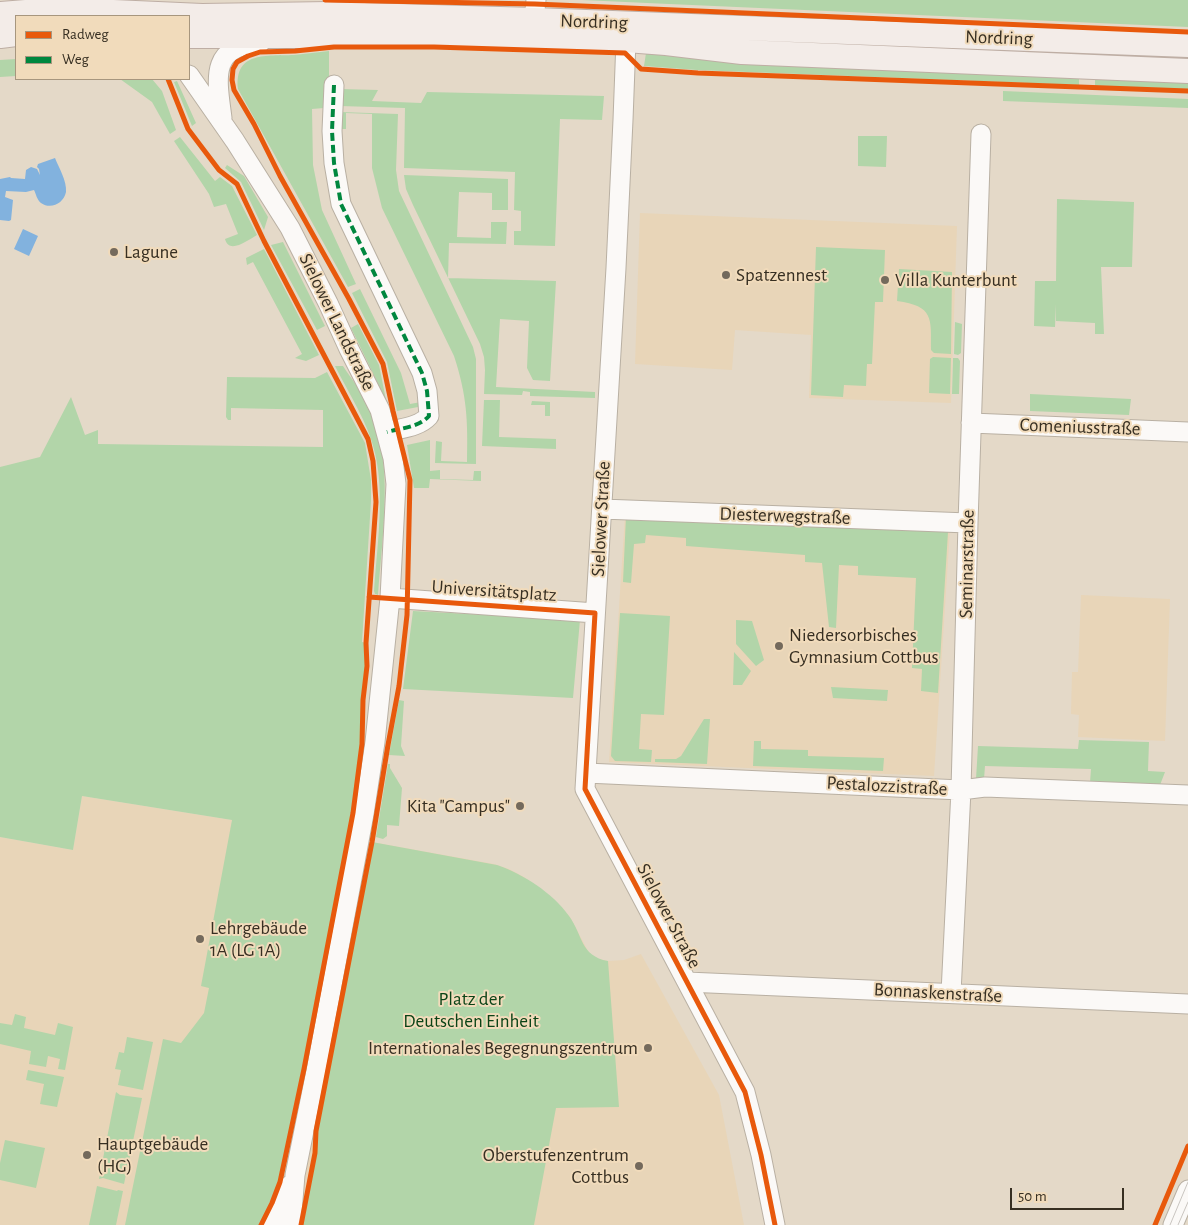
<!DOCTYPE html>
<html>
<head>
<meta charset="utf-8">
<style>
  body { margin:0 }
  #map { position:relative; width:1188px; height:1225px; overflow:hidden; background:#e4d9c8; font-family:"Alegreya Sans",sans-serif }
  canvas { display:block }
  .legend { position:absolute; left:15px; top:15px; width:175px; height:65px; box-sizing:border-box; background:#f1dbbb; border:1px solid #a7967e; margin:0; padding:6px 9px; list-style:none; font-size:15px; color:#372f22 }
  .legend li { display:flex; align-items:center; gap:10px; height:25px }
  .legend b { width:25px; border:1px solid #a7967e }
  .scale { position:absolute; left:1010px; top:1188px; width:114px; height:22px; box-sizing:border-box; border:2px solid #372f22; border-top:0; padding-left:6px; font-size:15px; line-height:18px; white-space:nowrap; color:#372f22; -webkit-text-stroke:4px #f1dbbb; paint-order:stroke }
</style>
</head>
<body>
<div id="map">
<canvas width="1188" height="1225"></canvas>
<ul class="legend">
<li><b style="height:6px;background:#e8590c"></b>Radweg</li>
<li><b style="height:6px;background:#00873e"></b>Weg</li>
</ul>
<div class="scale">50 m</div>
</div>
<script>
const context = document.querySelector('canvas').getContext('2d');
context.lineJoin = 'round';
function fillPath(path, color) { context.fillStyle = color; context.fill(path, 'evenodd'); }
function stroke(path, color, width, dash) { context.strokeStyle = color; context.lineWidth = width; context.lineCap = dash ? 'butt' : 'round'; context.setLineDash(dash || []); context.stroke(path); }
function write(font, color, halo, rows, align = 'center') {
  context.font = font + ' "Alegreya Sans",sans-serif'; context.lineWidth = 4; context.setLineDash([]); context.textBaseline = 'middle'; context.strokeStyle = halo; context.fillStyle = color; for (const [text, x, y, turn = 0] of rows) {
    context.save(); context.translate(x, y); context.rotate((+turn || 0) * Math.PI / 180); context.textAlign = isNaN(turn) ? turn : align; if (halo) context.strokeText(text, 0, 0); context.fillText(text, 0, 0); context.restore();
  }
}
fillPath(new Path2D(`
  M640,213L957,226L951,403L809,398L811,335L735,330L732,370L635,364Z
  M625,515L950,530L934,776L609,762Z
  M1081,595L1170,599L1165,741L1078,737L1079,715L1071,714L1072,672H1078Z
  M82,796L232,820L230,837L346,853L372,842L494,864L509,869L524,877L560,906L570,917L589,953L598,959L608,961L624,960L641,954L719,1095L744,1225H0V837L73,850Z`), '#e8d5b8');
fillPath(new Path2D(`
  M582,0H1188V27L669,4Z
  M329,51V84L324,108L312,109L313,165L322,210L356,284L348,287L238,89C234,51 267,56 294,55C306,54 318,52 329,51Z
  M646,53L1079,76V85L697,70L644,66Z
  M16,59V76L0,77V60Z
  M1095,77L1188,81V89L1095,86Z
  M120,79H152L162,91L176,130L170,134L152,102Z
  M177,81L196,123L192,126L174,82Z
  M340,89L378,90L372,101L421,103L427,92L604,96L602,120L560,119L555,246L514,245V231H521V211L514,210L515,172L404,168L405,108L340,106Z
  M1003,91L1188,99V108L1003,101Z
  M340,112L398,114L396,170L399,191L473,347L476,359V464L435,463L436,441L442,442L441,461L467,462C468,420 467,396 454,356L382,208L372,168V114L346,113V129H340Z
  M858,136H887L886,167L858,166Z
  M180,137L215,181L220,177L232,186L257,235C248,240 229,255 225,239L238,234L226,204L214,207L209,194L174,141Z
  M227,165L244,176L268,217L264,230L241,182L225,168Z
  M404,175L508,179V210H492V193L459,192L457,237L491,238V222H507L506,244L449,243L448,278L556,281L550,381L533,380L527,368L529,321L500,319L496,387L595,392V398L530,396V392L523,391L522,395L484,394L485,370L484,357L480,344L413,205L406,189Z
  M1057,199L1134,202L1132,267H1101L1104,334H1095V323L1056,321V304L1055,327L1034,326L1035,281H1056Z
  M283,242L325,326L317,330L271,245Z
  M816,247L885,250L883,302H875L872,364H867L866,386L844,385L843,397L811,395Z
  M264,249L319,355L306,361L295,358L302,354L253,262L247,265L246,258Z
  M899,269L952,272L951,354L934,353L931,350C931,318 934,306 897,301Z
  M360,289L401,373L410,404L421,402L418,407L397,411L387,362L352,293Z
  M955,322L962,324L961,353L958,355L954,354Z
  M358,324L379,365L386,400L351,328Z
  M933,357L951,358L950,394L929,393L930,359Z
  M953,358H958L960,361L959,394H952Z
  M335,366H343C351,379 362,391 369,405C395,460 382,536 378,595L375,594L374,591C377,547 385,495 375,453C368,422 349,394 335,366Z
  M327,372L365,443L371,480V501L362,642L366,643L367,666L363,700L362,744L353,813L304,1069L280,1182L272,1203L261,1225H125L163,1039L181,1043L204,1013L209,988L201,986L232,820L82,796L73,850L0,837V467L40,457L71,397L85,435L98,430V444L323,447V410L231,408V420H228L226,417L227,377L315,378Z
  M1030,394L1131,399L1129,415L1030,411Z
  M484,400H500L499,437L556,439V449L482,446Z
  M532,401L550,402V416H545V405H531Z
  M430,440V471L440,470V479L473,480L474,471H481V481L430,479L429,488H414L407,445Z
  M626,516L948,532L938,693L921,691L922,669L912,668L916,578L858,575V566L839,565L836,628L829,627L822,563L805,562V555L686,546V538L646,535L645,543L634,544L631,583L623,582Z
  M413,611L580,620L573,698L403,689Z
  M620,613L670,616L664,715L641,714L639,749L652,750L651,762L615,761L611,756Z
  M736,620L752,621L764,660L756,666L736,644Z
  M734,652L751,671L742,685H733Z
  M831,687L888,690L887,701L833,698Z
  M399,700L404,701L401,746L405,756L389,755Z
  M704,719H710L707,764L655,762V759H676L681,756Z
  M1079,740L1149,742L1148,771L1165,772L1160,785L1090,783L1091,769L985,766L984,779H976L978,746L1078,749Z
  M754,741H761V749L808,750V756L884,758L883,771L753,766Z
  M388,764H390V768L402,788L399,826L387,825V836L383,839L376,837Z
  M372,842L497,865C523,874 553,893 569,916C583,935 580,956 608,961L619,1107L556,1108L534,1225H301L315,1153L316,1131Z
  M15,1014L26,1017L24,1028L55,1035L58,1023L73,1027L65,1070L58,1069L60,1059L48,1056L46,1067L29,1064L31,1051L0,1044V1023L12,1025Z
  M127,1037L153,1042L143,1090L118,1085L121,1070L115,1069L119,1052L124,1053Z
  M28,1070L64,1077L57,1107L40,1104L44,1084L26,1080Z
  M116,1092L120,1095L142,1098L124,1184L103,1178L99,1179Z
  M5,1140L45,1148L36,1188L0,1180V1163Z
  M97,1186L117,1191L118,1190L123,1191L116,1225H89Z`), '#b2d5a9');
fillPath(new Path2D(`
  M55,158C59,168 67,181 66,192C64,203 51,210 41,203C37,200 36,194 34,190L26,192L6,191L5,197L13,200L11,220L9,221L0,220V179L10,177L11,178L25,179L26,170L31,167L37,169L40,175L39,169L37,167L38,164Z
  M23,229L38,236L29,256L14,249Z`), '#82b2de');
const minor = new Path2D(`
  M534,20L536,0
  M626,40L623,120L616,268L585,789L745,1092L761,1155L775,1225
  M189,75L235,141L290,228L328,303L349,349L380,410L393,458L396,484L390,598L375,742L364,814L316,1071L295,1175L291,1225
  M334,85L332,131L334,163L341,204L422,373L427,391L429,416C419,427 402,428 387,432
  M222,118C217,79 209,46 260,43
  M971,423L1188,432
  M602,509L968,523
  M390,598L595,613
  M586,773L961,790L985,787L1188,795
  M687,982L1188,1004
  M951,993L961,790L968,523L981,134
  M271,1225L290,1185
  M1173,1225L1188,1190`);
const major = new Path2D(`
  M0,14L26,12H113L202,16L329,14L534,20L1188,45
  M0,36L16,34
  M189,36H316L349,33L626,40L666,43L742,52L1188,71`);
stroke(minor, '#b9b0a3', 21);
stroke(major, '#beaea4', 26);
stroke(minor, '#fbf9f7', 19);
stroke(major, '#f3ece8', 24);
stroke(new Path2D(`
  M1170,1225L1188,1182
  M1178,1225L1188,1202`), '#c9c5c0', 1);
stroke(new Path2D(`
  M334,85L332,131L334,163L341,204L422,373L427,391L429,416C419,427 402,428 387,432`), '#00873e', 4, [8, 4]);
stroke(new Path2D(`
  M325,0L535,4L1188,32
  M168,79L188,129L219,170L237,184L264,241L368,439L373,461L376,502L366,643L367,666L363,700L362,744L353,813L304,1069L280,1182L272,1203L261,1225
  M369,597L595,613L585,789L745,1092L761,1155L775,1225
  M301,1225L315,1153L316,1131L372,842L388,745L399,686L407,615L410,480L393,411L383,364L349,299L280,176L254,124L234,90L232,80L233,69L237,62L248,56L260,52L295,51L334,47H434L625,53L641,69L698,73L1188,91
  M1155,1225L1188,1146`), '#e8590c', 5);
for (const [x, y, r, color] of [
  [114,252,5,"#746a5c"],
  [726,275,5,"#746a5c"],
  [885,280,5,"#746a5c"],
  [779,646,5,"#746a5c"],
  [520,806,5,"#746a5c"],
  [200,939,5,"#746a5c"],
  [648,1048,5,"#746a5c"],
  [87,1155,5,"#746a5c"],
  [639,1166,5,"#746a5c"]
]) { const dot = new Path2D(); dot.arc(x, y, r, 0, 2 * Math.PI); context.fillStyle = color; context.fill(dot); stroke(dot, '#f1dbbb', 2); }
write('19px', '#372f22', '#f1dbbb', [
  ["Nordring",594,22,2],
  ["Nordring",999,38,2],
  ["Sielower Landstraße",337,322,64],
  ["Comeniusstraße",1080,427,2],
  ["Diesterwegstraße",785,516,2],
  ["Sielower Straße",601,519,-87],
  ["Seminarstraße",967,564,-89],
  ["Universitätsplatz",494,591,4],
  ["Pestalozzistraße",887,786,3],
  ["Sielower Straße",669,916,62],
  ["Bonnaskenstraße",938,993,3]
]);
write('19px', '#372f22', '#f1dbbb', [
  ["Lagune",124,252],
  ["Spatzennest",736,275],
  ["Villa Kunterbunt",895,280],
  ["Niedersorbisches",789,635],
  ["Gymnasium Cottbus",789,657],
  ["Kita \"Campus\"",510,806,"right"],
  ["Lehrgebäude",210,928],
  ["1A (LG 1A)",210,950],
  ["Internationales Begegnungszentrum",638,1048,"right"],
  ["Hauptgebäude",97,1144],
  ["(HG)",97,1166],
  ["Oberstufenzentrum",629,1155,"right"],
  ["Cottbus",629,1177,"right"]
], 'left');
write('19px', '#0a4316', '#f1dbbb', [
  ["Platz der",471,999],
  ["Deutschen Einheit",471,1021]
]);
</script>
</body>
</html>
